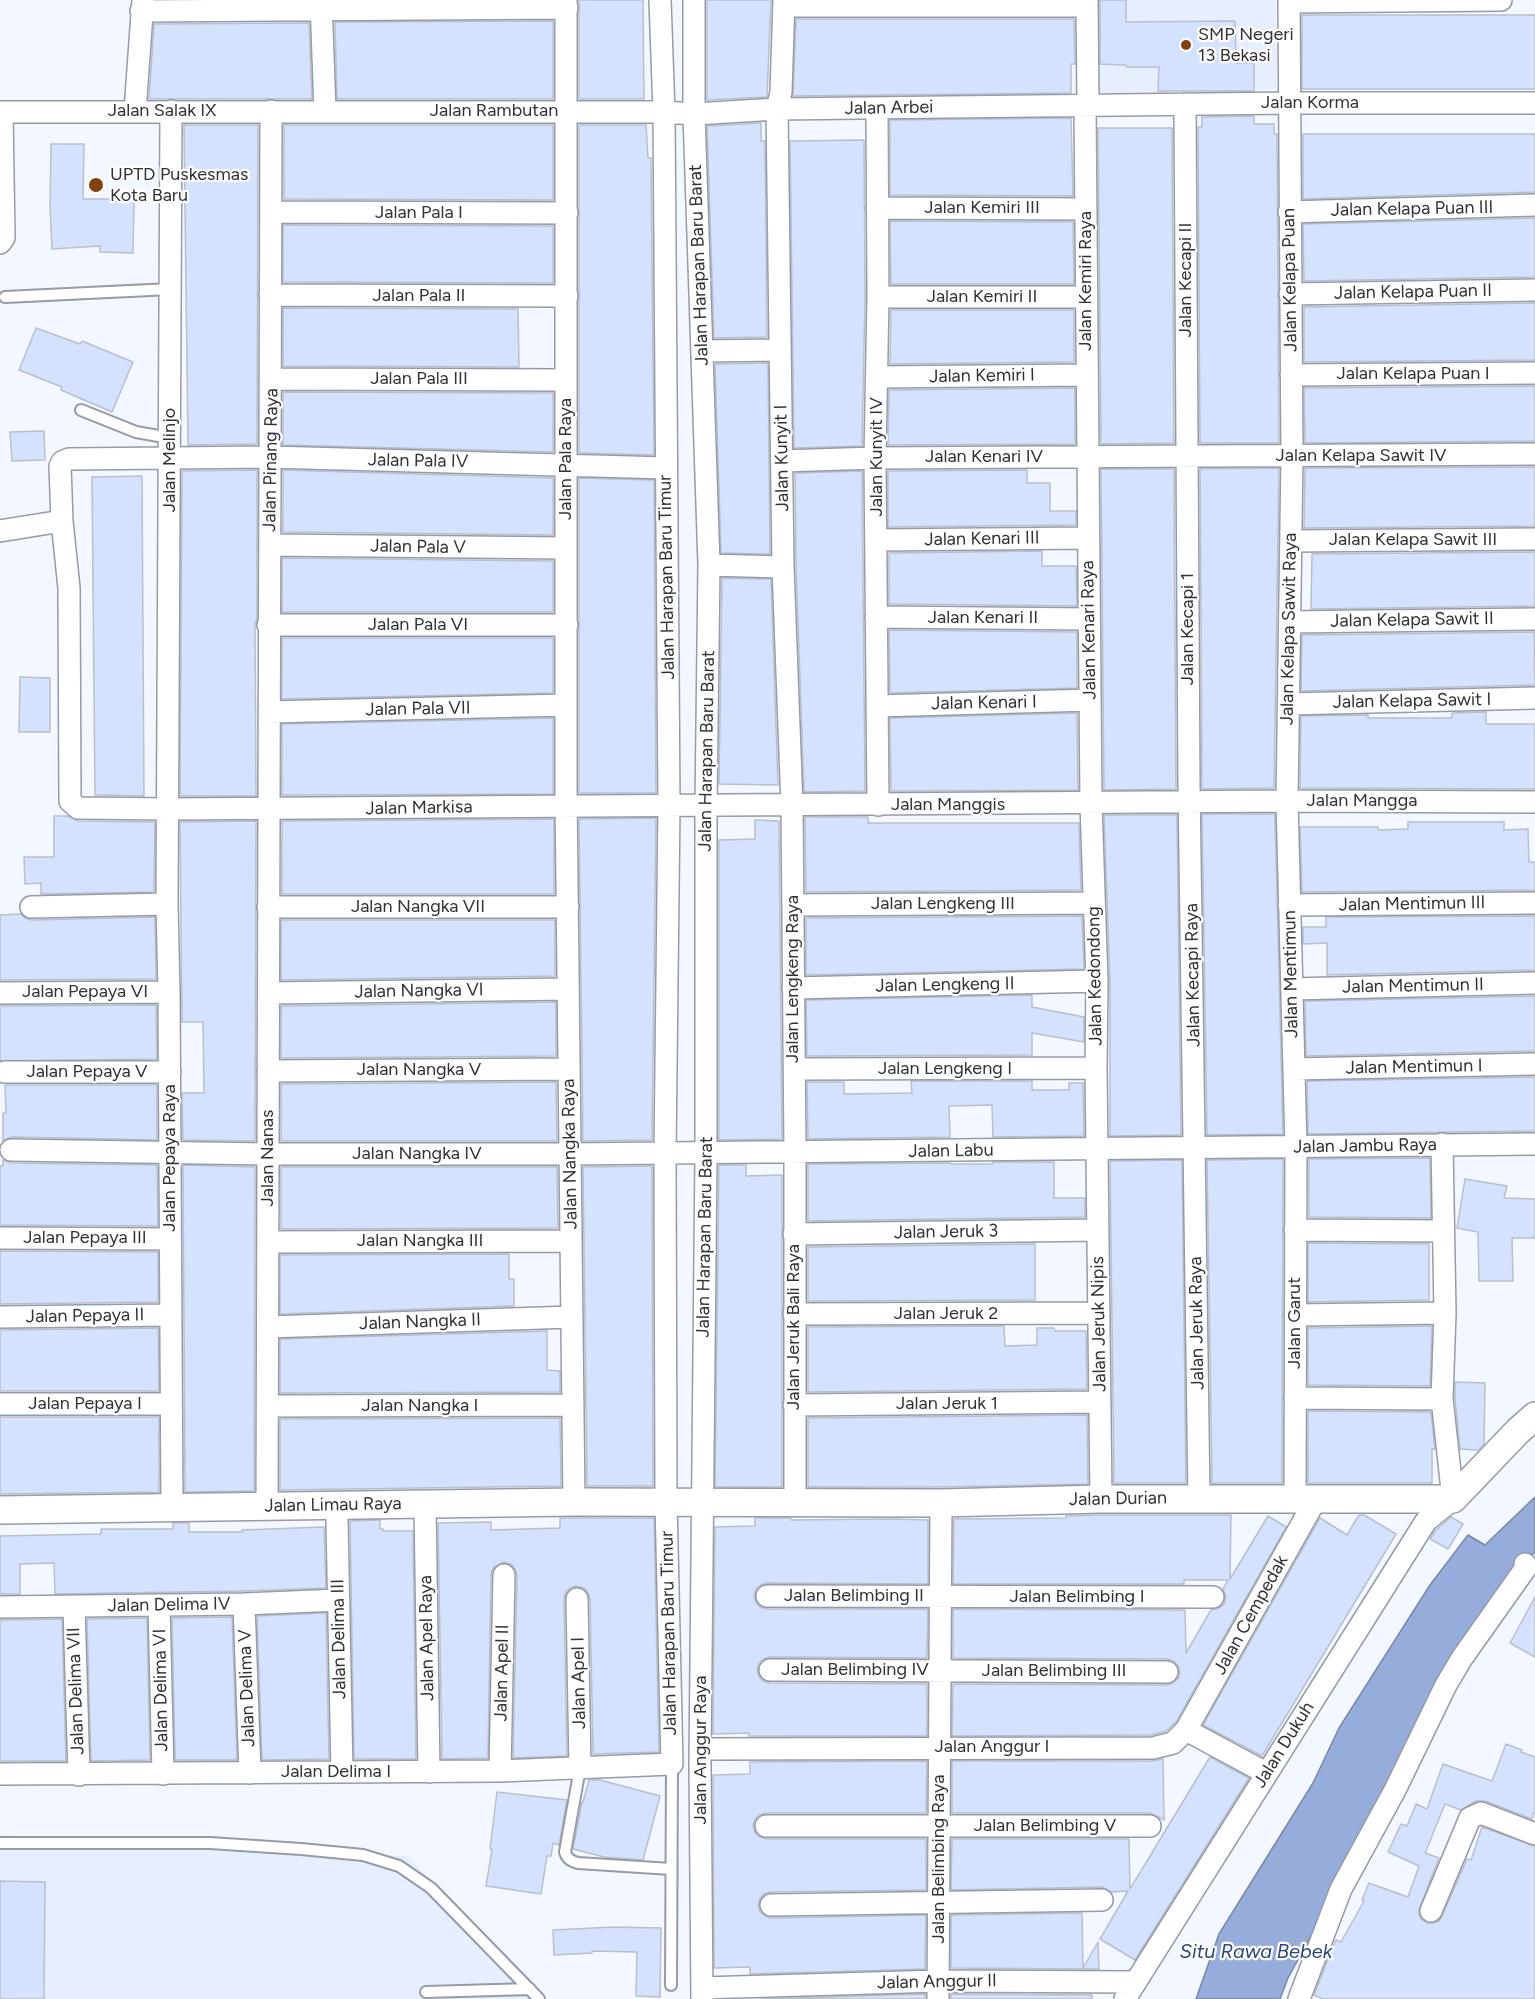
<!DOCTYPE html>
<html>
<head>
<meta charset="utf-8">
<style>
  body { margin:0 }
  canvas { display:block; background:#f3f7ff }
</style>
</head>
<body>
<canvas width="1535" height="1999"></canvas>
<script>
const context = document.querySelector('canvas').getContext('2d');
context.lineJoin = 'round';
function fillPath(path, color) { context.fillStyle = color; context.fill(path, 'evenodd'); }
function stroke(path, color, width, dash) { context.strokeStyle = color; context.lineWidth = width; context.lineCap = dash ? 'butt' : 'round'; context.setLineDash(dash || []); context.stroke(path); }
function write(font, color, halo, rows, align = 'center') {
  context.font = font + ' Figtree,sans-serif'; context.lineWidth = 4.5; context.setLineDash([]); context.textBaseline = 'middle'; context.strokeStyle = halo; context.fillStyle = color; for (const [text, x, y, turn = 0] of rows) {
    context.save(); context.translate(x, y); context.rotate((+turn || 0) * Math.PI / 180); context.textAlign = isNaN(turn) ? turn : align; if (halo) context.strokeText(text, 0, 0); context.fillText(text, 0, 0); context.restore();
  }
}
fillPath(new Path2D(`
  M1095,0H1276L1277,89L1096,95Z
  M0,1835L408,1856L538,1999H0Z`), '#e7efff');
const water = new Path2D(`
  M1535,1497V1552L1526,1562L1387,1798L1288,1978L1280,1999H1196L1219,1934L1313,1783L1339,1728L1430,1585L1468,1535L1485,1545Z`);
fillPath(water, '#96addb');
stroke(water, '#78a', 1.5);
const building = new Path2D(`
  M579,0H643L644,99H579Z
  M707,0H771L767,97L707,100Z
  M1100,0H1126V22L1235,21L1236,63H1254V91H1158L1159,67H1126V65L1100,64Z
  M1302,15H1535V89H1302Z
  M796,19H1074L1075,64H1071V93L793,96Z
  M553,21V99H337L335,22Z
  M309,23L312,99H149L154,24Z
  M1254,116V124H1274V134H1277L1279,443H1200L1198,127H1202V117Z
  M1071,118L1073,196L890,195V120Z
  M761,123V141H765L767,337L714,338L707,126Z
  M184,125H258L257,444L188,445Z
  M284,125H553V200L284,199Z
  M579,125H646L648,158H651L654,455L579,453Z
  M1098,128H1172L1174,443L1101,444Z
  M1303,134H1535V192L1303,199Z
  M864,140L865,297L862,446L794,448L790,141Z
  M51,144H84L83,199H134L133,253L100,252V246L52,249L50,207Z
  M1535,218V277L1304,281L1303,224Z
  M890,221L1073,222L1074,284H891Z
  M283,225L553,226V283L283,282Z
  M1535,303V360L1304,362V307Z
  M283,308L518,309L519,367L283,366Z
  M891,310H1074V362L890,364Z
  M36,328L80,344L82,341L133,362L112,412L61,390L62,387L19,370Z
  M768,363L770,554L721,553L715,364Z
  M1535,386V441L1305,443L1304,388Z
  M1075,388V444L888,445L889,390Z
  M283,392L553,393V452L283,445Z
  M44,431L45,460L12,461L10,432Z
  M1535,467V526L1304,528L1305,468Z
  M1279,468L1274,788L1202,789L1200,469Z
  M1101,469H1174L1176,789L1104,790Z
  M257,470V619L255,624L256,796H180L182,471Z
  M283,470L553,478V535L283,532Z
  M1027,470V483H1050V511H1076V525L888,527V471Z
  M862,471L865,791L804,792L796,567L795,473Z
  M142,476L144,796L95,795L92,477Z
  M579,478L654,480L656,793H579Z
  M1042,551V566H1076L1077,606L889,604V553Z
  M1535,552V606L1311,609L1312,554Z
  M282,558L553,561V612H282Z
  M722,578L771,579L778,785L719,784Z
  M889,630L1077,632V688L890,693Z
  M1534,632L1535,685L1301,691L1302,635Z
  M282,638H553V693L282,699Z
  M20,677L50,678V732H19Z
  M1486,712V724H1535V789L1300,788L1301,716L1368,715V718H1452V713Z
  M1077,713L1078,790L891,791L890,718Z
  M553,718V794L282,795V724Z
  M1202,814H1275L1283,1134L1207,1135Z
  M1104,815H1177L1181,1135L1110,1136V981Z
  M54,816H68L78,821L155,822L154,892L41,894V883L25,884L24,857H54Z
  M805,817H868V823H1079L1081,890L806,892Z
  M656,818L652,1140L583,1141L579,819Z
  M554,819V894H282V821Z
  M755,820L779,821L782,1139L719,1140V840L755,839Z
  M256,821L255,1141L183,1140L182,1093H204L203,1022H182L180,822Z
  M1408,822H1504V830L1528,829L1529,862H1535V890L1302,892L1300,827H1378V830L1408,829Z
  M21,914L25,918L31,920L155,917L156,979L0,980V915Z
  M1082,916L1084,969L806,975V918Z
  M1535,916V970L1327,975V943L1303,944V927H1326V917Z
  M281,920H555V976L281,980Z
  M1032,995V1007L1084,1017V1042L1032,1033V1055L807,1056L806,1000Z
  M1535,996V1051L1306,1056L1305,1001Z
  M556,1002V1056L281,1058V1006Z
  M156,1005L157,1059L0,1061V1006Z
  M1535,1077V1131L1308,1134L1307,1081Z
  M911,1081H1032V1090H1069V1083H1083L1084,1136L993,1137L992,1105L949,1106L950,1137L808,1139L807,1082H844V1094L912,1093Z
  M556,1082L557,1141H281V1084Z
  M5,1085H157V1140L11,1137L3,1141V1113H6Z
  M1430,1158L1431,1218L1309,1217V1159Z
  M1283,1159L1282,1483H1212L1207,1160Z
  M3,1160L11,1163L157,1165L158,1226L0,1225V1166H3Z
  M1182,1160L1186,1483H1114L1110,1161Z
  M993,1162H1054V1198H1085V1217L808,1221V1164L950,1163V1164H993Z
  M183,1165L255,1167L254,1491L185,1492Z
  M719,1165H746V1176L782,1175V1487H715Z
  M652,1166L653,1486H587L583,1167Z
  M281,1167H557L558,1228L281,1229Z
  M1465,1179L1507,1186L1504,1198L1535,1199V1238H1512L1513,1281H1479L1478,1232L1457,1228Z
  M1308,1243L1429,1244V1300L1308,1302Z
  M1035,1244V1300L808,1301V1247Z
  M0,1251L158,1252V1302L0,1304Z
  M509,1254V1279H514V1306L280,1314V1255Z
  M1004,1326L1005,1346L1037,1345V1328H1054L1055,1331H1086L1087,1389L808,1392V1327Z
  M1432,1326L1430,1386L1308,1385V1328Z
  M158,1328L159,1391H0V1330Z
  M547,1331V1370L560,1371V1392L280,1393V1339Z
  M1455,1382L1485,1383L1484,1444L1478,1450L1460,1449L1455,1399Z
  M1308,1411L1431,1412L1435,1449H1432V1483H1308Z
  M1087,1415L1088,1484L941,1487H808V1418Z
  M0,1417H159V1492L0,1494Z
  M560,1418L561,1486L280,1490V1419Z
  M1101,1515H1231L1230,1579L1268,1516L1286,1527L1176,1722L1166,1731L1151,1735L952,1736L953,1684L1167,1685L1173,1683L1178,1679L1180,1673L1178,1666L1174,1661L1167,1659L953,1658V1609L1185,1610L1186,1653L1211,1610L1219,1608L1224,1604L1226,1596L1223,1589L1228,1580H1184V1584H953L954,1519L1066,1518V1516Z
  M1359,1515H1364L1396,1534L1262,1756L1203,1725L1320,1518L1347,1535Z
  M1451,1517L1463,1524L1448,1549L1430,1539L1436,1530Z
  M560,1518H654L659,1752L593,1754L590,1599L588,1593L584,1588L576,1586L570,1588L566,1592L564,1599L567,1756L513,1758L517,1575L515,1569L511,1564L504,1562L493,1568L491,1575L488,1758L442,1759L438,1523L491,1522V1530L560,1528Z
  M755,1518H791V1520L891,1519L928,1520V1584L767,1583L761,1585L756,1589L754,1597L756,1602L760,1607L767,1609H928L927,1658L770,1657L764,1659L759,1663L757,1671L759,1676L763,1681L770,1683L927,1684V1736H749V1733L713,1734L715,1527L755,1526Z
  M380,1520V1529H383V1531H413L416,1759H354L350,1521Z
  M173,1523H189V1532H242V1530L324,1527L326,1588L244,1591L55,1594L54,1563L20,1564V1594H0V1536L101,1534V1529H173Z
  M1535,1597V1657L1510,1643Z
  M326,1613L329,1759L262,1760L257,1616Z
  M232,1617L237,1760H175L172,1618Z
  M147,1618L150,1760L91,1761L87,1619Z
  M62,1619L66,1761H0V1620Z
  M1506,1744L1522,1750L1521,1752L1535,1757V1811L1532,1819L1485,1801H1476L1461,1810L1445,1804L1425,1853L1439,1858L1418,1912L1421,1919L1427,1923H1433L1439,1921L1442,1916L1467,1859L1471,1860L1482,1827L1535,1846V1999H1323L1314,1995L1334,1944L1336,1940L1341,1942L1364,1901L1362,1900L1369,1883L1408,1897L1419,1866L1388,1852L1401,1824L1407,1826L1416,1804L1427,1809L1443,1764L1492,1781Z
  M1210,1757L1249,1778L1135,1960L1100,1939L1128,1891L1111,1892L1102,1887L951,1890L952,1839H1129L1130,1889Z
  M1163,1759L1164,1820L1150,1813H952V1761H1153Z
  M927,1761L926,1813H766L759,1815L755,1819L753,1825L755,1833L760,1837L766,1839H926V1890L771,1892L764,1894L760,1899L758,1905L760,1912L765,1916L771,1918L926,1915L925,1969L750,1974V1967L714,1968L713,1775L750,1774V1762Z
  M589,1780H600L660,1796L643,1860L604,1857L573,1849L582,1802H583Z
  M497,1792L567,1800L559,1845L553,1843L551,1856H547L541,1894L486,1886L492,1849H490Z
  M0,1881L45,1882L44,1999H0Z
  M1082,1913L1083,1968L1098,1942L1099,1969L951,1968V1915Z
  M613,1927L661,1928L660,1997L636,1996L637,1952L592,1951V1953L554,1955L553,1930Z
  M925,1994V1999H761Z
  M951,1994L1092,1995V1999H951Z`);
fillPath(building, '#d4e2ff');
stroke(building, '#b9bfcb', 1.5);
const service = new Path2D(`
  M5,297L171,289
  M81,410L136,432L170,438
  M580,1768L565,1852C567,1859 571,1861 578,1863L671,1869
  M0,1843H210L301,1849L363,1855L399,1866L431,1888L539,1999
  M671,1985L672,1764
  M426,1992L530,1989`);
const minor = new Path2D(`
  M321,0L325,111
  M566,0V795L574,1502
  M694,0V114L709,565L706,806V1154L700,1762L702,1999
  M784,0L781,92L777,109L783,567L792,806L795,1153V1502
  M1087,0L1088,106
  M1289,0L1292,456L1287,801L1296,1148L1295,1499
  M1289,2L1501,0
  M784,6H1087
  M141,11L567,8
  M1185,104L1189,785L1199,1498
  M1085,105L1091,804L1097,981L1096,1068L1101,1499
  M877,108L878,297L875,458L878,805
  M135,111L143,0
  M171,111L167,904L169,992L172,1507
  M0,112H664L694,114L777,109L1290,103H1535
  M877,208L1086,209
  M271,212L567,213
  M1289,212L1535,205
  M0,243L4,238L2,112
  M1290,294L1535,290
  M270,295L567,296
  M878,297H1086
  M702,351L780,350
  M1291,375L1535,373
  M877,377L1087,375
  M272,379L566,380
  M782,461L875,458L1535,454
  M666,468L270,457L69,459L62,462L60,466L62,521L69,588L70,801L78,808L169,809L1287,801L1535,802
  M0,531L62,521
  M877,540L1088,538
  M1291,541L1535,539
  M270,545L566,548
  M709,565L783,567
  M876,617L1089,619
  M1290,622L1535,619
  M268,625H567
  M1289,704L1535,698
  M878,706L1090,700
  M269,712L566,705
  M793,905L1094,903
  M1289,905L1535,903
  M31,907L167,904
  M268,907H568
  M793,988L1097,981
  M1292,989L1535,983
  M0,993L169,992
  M269,993L568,989
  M794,1069L1096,1068
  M1294,1069L1535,1064
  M268,1071L569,1069
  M5,1072H170
  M11,1150L267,1154H570L1535,1144
  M1295,1230L1443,1231
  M794,1234L1098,1230
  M0,1238L170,1239
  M268,1242L571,1241
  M794,1314L1099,1313
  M1295,1315L1445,1313
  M0,1317L171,1315
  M268,1327L572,1317
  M1295,1398L1442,1399
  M0,1404H171
  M794,1405L1100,1402
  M268,1406L573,1405
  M425,1504L429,1772
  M334,1505L337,1520L342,1772
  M267,1506L271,111
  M767,1596L1213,1597
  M577,1599L580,1768
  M244,1604L250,1773
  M159,1605L163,1774
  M74,1606L79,1775
  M0,1607L244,1604L339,1600
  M770,1670L1167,1672
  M1186,1730L1316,1499
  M701,1749L1153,1748L1173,1743L1186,1730L1266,1773
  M500,1771L504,1575
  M0,1774L500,1771L672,1764L666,1501L665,1154L669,805L664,112L660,0
  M766,1826H1150
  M771,1905L1102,1900
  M1431,1911L1470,1818L1481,1813L1535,1834
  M702,1988L939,1981L1136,1982
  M938,1999L941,1503
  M1125,1999L1426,1521L1453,1499L1442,1399L1445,1313L1442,1144
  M1299,1999L1341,1889L1395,1790L1446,1685L1462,1658L1525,1569V1564`);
const tertiary = new Path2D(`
  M0,1510L574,1502L941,1503L1101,1499H1453L1518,1431L1535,1416`);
stroke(service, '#959ba7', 14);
stroke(minor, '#959ba7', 24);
stroke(tertiary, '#959ba7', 30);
stroke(service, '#fff', 10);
stroke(minor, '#fff', 21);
stroke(tertiary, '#fff', 27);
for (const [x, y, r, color] of [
  [1186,45,6,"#83430b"],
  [96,185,8,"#83430b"]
]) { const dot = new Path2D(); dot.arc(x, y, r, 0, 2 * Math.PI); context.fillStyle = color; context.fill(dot); stroke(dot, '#fff', 2); }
write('18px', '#2f3236', '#fff', [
  ["SMP Negeri",1198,35],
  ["13 Bekasi",1198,56],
  ["UPTD Puskesmas",110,175],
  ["Kota Baru",110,196]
], 'left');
write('18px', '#2f3236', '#fff', [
  ["Jalan Korma",1310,103],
  ["Jalan Arbei",889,108,-1],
  ["Jalan Salak IX",162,111],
  ["Jalan Rambutan",494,111],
  ["Jalan Kemiri III",982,208],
  ["Jalan Kelapa Puan III",1412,209,-1],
  ["Jalan Pala I",419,213],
  ["Jalan Harapan Baru Barat",699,265,-92],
  ["Jalan Kecapi II",1186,280,-90],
  ["Jalan Kelapa Puan",1290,280,-91],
  ["Jalan Kemiri Raya",1086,281,-90],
  ["Jalan Kelapa Puan II",1413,292,-1],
  ["Jalan Pala II",419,296],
  ["Jalan Kemiri II",982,297],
  ["Jalan Kelapa Puan I",1413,374],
  ["Jalan Kemiri I",982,376,-1],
  ["Jalan Pala III",419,379],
  ["Jalan Kelapa Sawit IV",1361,456],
  ["Jalan Kunyit IV",877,457,-90],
  ["Jalan Kenari IV",984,457],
  ["Jalan Kunyit I",782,458,-91],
  ["Jalan Pala Raya",566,459,-90],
  ["Jalan Melinjo",170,460,-90],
  ["Jalan Pinang Raya",271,460,-89],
  ["Jalan Pala IV",418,461,1],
  ["Jalan Kenari III",982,539,-1],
  ["Jalan Kelapa Sawit III",1413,540],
  ["Jalan Pala V",418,547,1],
  ["Jalan Harapan Baru Timur",667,577,-91],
  ["Jalan Kenari II",983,618],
  ["Jalan Kelapa Sawit II",1412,620,-1],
  ["Jalan Pala VI",418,625],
  ["Jalan Kecapi 1",1188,629,-90],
  ["Jalan Kelapa Sawit Raya",1289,629,-89],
  ["Jalan Kenari Raya",1089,630,-91],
  ["Jalan Kelapa Sawit I",1412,701,-1],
  ["Jalan Kenari I",984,703,-1],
  ["Jalan Pala VII",418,709,-1],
  ["Jalan Harapan Baru Barat",707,751,-89],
  ["Jalan Mangga",1362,801],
  ["Jalan Manggis",948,805],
  ["Jalan Markisa",419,808,-1],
  ["Jalan Lengkeng III",943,904],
  ["Jalan Mentimun III",1412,904,-1],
  ["Jalan Nangka VII",418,907],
  ["Jalan Mentimun",1291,974,-91],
  ["Jalan Kecapi Raya",1193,975,-91],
  ["Jalan Kedondong",1095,976,-91],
  ["Jalan Lengkeng Raya",793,979,-90],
  ["Jalan Lengkeng II",945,985,-1],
  ["Jalan Mentimun II",1413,986,-1],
  ["Jalan Nangka VI",419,991,-1],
  ["Jalan Pepaya VI",85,992],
  ["Jalan Mentimun I",1414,1067,-1],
  ["Jalan Lengkeng I",945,1069],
  ["Jalan Nangka V",419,1070],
  ["Jalan Pepaya V",87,1072],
  ["Jalan Jambu Raya",1365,1146,-1],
  ["Jalan Labu",951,1151,-1],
  ["Jalan Nangka IV",417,1154],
  ["Jalan Nangka Raya",570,1154,-91],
  ["Jalan Pepaya Raya",170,1158,-90],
  ["Jalan Nanas",268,1158,-90],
  ["Jalan Jeruk 3",946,1232,-1],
  ["Jalan Harapan Baru Barat",705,1237,-89],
  ["Jalan Pepaya III",85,1238],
  ["Jalan Nangka III",420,1241],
  ["Jalan Jeruk 2",946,1314],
  ["Jalan Pepaya II",85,1316,-1],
  ["Jalan Nangka II",420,1322,-2],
  ["Jalan Jeruk Raya",1197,1323,-91],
  ["Jalan Garut",1295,1323,-90],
  ["Jalan Jeruk Nipis",1099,1324,-91],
  ["Jalan Jeruk Bali Raya",794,1327,-90],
  ["Jalan Pepaya I",85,1404],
  ["Jalan Jeruk 1",947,1404],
  ["Jalan Nangka I",420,1406],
  ["Jalan Durian",1118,1499,-1],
  ["Jalan Limau Raya",333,1505,-1],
  ["Jalan Belimbing II",854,1596],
  ["Jalan Belimbing I",1077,1597],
  ["Jalan Delima IV",169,1605,-1],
  ["Jalan Cempedak",1251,1615,-61],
  ["Jalan Harapan Baru Timur",669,1633,-91],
  ["Jalan Apel Raya",427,1638,-91],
  ["Jalan Delima III",339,1639,-91],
  ["Jalan Belimbing IV",855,1670],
  ["Jalan Belimbing III",1054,1671],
  ["Jalan Apel II",502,1673,-89],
  ["Jalan Apel I",579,1683,-91],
  ["Jalan Delima V",247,1688,-92],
  ["Jalan Delima VI",161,1690,-91],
  ["Jalan Delima VII",76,1691,-92],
  ["Jalan Dukuh",1284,1745,-58],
  ["Jalan Anggur I",992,1747],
  ["Jalan Anggur Raya",701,1750,-90],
  ["Jalan Delima I",336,1772],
  ["Jalan Belimbing V",1045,1826],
  ["Jalan Belimbing Raya",939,1859,-90],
  ["Jalan Anggur II",937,1982,-1]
]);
write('italic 20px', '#2b457e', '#fff', [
  ["Situ Rawa Bebek",1256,1952]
]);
</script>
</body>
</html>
